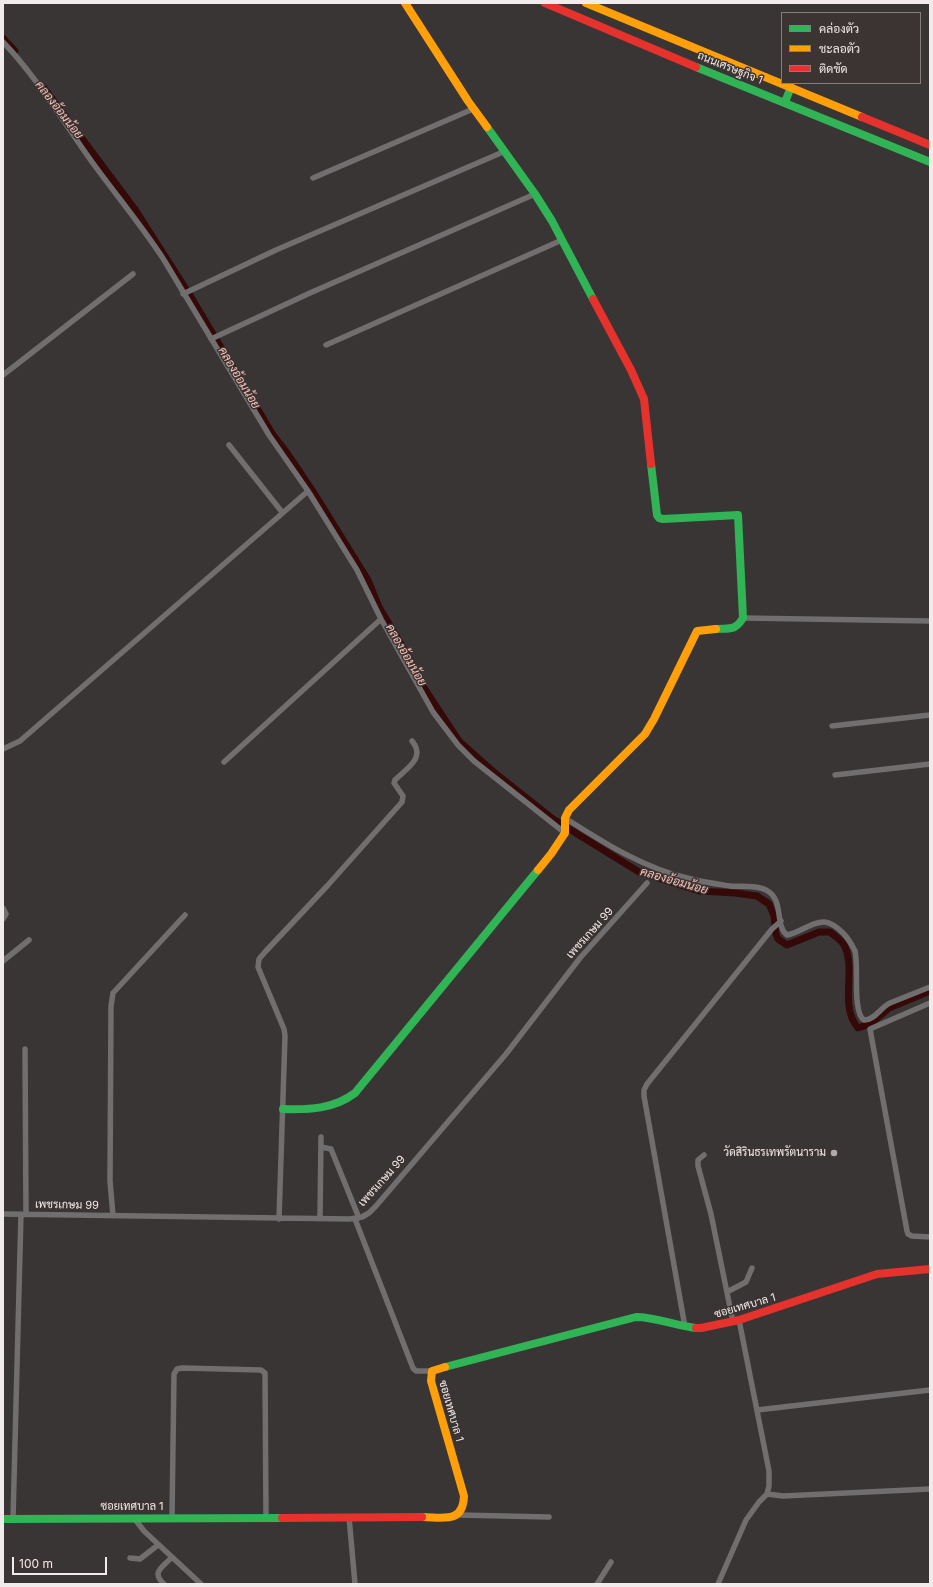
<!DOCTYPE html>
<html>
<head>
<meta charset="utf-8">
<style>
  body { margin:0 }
  #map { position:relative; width:933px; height:1587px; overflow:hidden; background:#3a3535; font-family:Inter,Sarabun,sans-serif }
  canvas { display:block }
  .frame { position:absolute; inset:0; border:4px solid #f1eceb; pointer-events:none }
  .legend { position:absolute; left:781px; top:12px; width:140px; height:72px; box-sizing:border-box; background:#3c3433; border:1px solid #847e7d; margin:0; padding:5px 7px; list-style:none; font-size:12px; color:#f1eceb }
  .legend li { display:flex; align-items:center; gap:8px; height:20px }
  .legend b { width:20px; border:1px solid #847e7d }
  .scale { position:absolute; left:12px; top:1557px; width:95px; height:18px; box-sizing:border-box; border:2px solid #f1eceb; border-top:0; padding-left:5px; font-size:12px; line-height:14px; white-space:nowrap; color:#f1eceb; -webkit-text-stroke:3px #3c3433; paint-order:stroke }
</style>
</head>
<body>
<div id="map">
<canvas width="933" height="1587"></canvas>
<div class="frame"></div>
<ul class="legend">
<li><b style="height:5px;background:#30b455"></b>คล่องตัว</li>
<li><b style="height:5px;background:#ff9f0a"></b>ชะลอตัว</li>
<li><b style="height:5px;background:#e5322d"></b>ติดขัด</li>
</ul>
<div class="scale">100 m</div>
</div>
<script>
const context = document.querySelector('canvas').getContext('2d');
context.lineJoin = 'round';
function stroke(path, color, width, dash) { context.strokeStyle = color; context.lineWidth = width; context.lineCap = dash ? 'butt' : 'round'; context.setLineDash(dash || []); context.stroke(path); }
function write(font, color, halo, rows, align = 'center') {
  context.font = font + ' Inter,Sarabun,sans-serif'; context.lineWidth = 3; context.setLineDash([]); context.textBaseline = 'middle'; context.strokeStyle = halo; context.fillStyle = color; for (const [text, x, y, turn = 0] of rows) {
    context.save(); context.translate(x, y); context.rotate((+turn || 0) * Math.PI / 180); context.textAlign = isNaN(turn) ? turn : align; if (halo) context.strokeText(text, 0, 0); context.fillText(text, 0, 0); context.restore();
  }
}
stroke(new Path2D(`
  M3,38L15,51
  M45,89L134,208L191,297L273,435L287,453L314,493L368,580L379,607L407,654L422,685L459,741L495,773L553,819L639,872L699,891L735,893L757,896L769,904L774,916L776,934L778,939L787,945L819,932H830C835,936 843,941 845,947C856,972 839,1006 858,1028L870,1024L889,1008L930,991`), '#350908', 7);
stroke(new Path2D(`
  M3,42C36,76 64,123 92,162C116,195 142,226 164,260L269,435L308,491L357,570L381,619L433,712L458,745L474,761L565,833
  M313,178L473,109
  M183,294L276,250L503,152
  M211,339L310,293L535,194
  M326,345L562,240
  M3,375L133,274
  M229,445L282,512
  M743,618L930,621
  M832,726L930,715
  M3,749L20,741L308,491
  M224,762L381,619
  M835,775L930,764
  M565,818C604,843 645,869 691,879C703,882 717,884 730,886C741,887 757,885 766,890C785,900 774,925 787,935C800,933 812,921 825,922C832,923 838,928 843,933C848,938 852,945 855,951C859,966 852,1012 864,1020C874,1021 881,1007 890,1003L930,987
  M3,908L6,914L3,919
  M3,961L29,940
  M930,1003L870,1029L907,1231L908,1234L912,1236L930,1237
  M25,1049L26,1214
  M321,1147L331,1149L359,1218
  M704,1155L698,1160V1166L711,1214L733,1322
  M3,1214L350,1219L362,1217L369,1213L376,1206L506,1054L580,958L647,883
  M113,1216L110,1181L111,1006L113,993L185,915
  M279,1219L285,1036L284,1029L258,967L259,959L265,952L328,885L402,802L403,796L394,783L395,780C407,768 426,758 412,741
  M320,1219L321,1137
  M355,1219L413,1368L416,1371H432
  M727,1292L746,1282L752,1268
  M685,1327L644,1096V1090L647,1084L772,929L781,921
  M757,1410L930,1390
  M767,1494L783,1496L930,1489
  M458,1515L549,1517
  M349,1517L355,1584
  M134,1518L144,1531L201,1584
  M172,1518L174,1374L177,1369L182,1368L261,1370L265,1373L266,1517
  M13,1519L21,1214
  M130,1558L140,1559L158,1545
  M164,1584C151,1572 162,1568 171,1558
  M597,1584L611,1562
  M718,1584L746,1520L759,1502L767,1494L769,1486V1471L739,1320`), '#706e6e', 5.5);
stroke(new Path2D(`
  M696,67L930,162
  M785,102L791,87
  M487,127L535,194L552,221L593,299
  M651,464L657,515L659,518L663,519L738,515L743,618C735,631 730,628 716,629
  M283,1109C309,1110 334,1109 355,1093L538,870
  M445,1367L636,1317C656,1317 676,1326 696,1328
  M3,1519L282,1518`), '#30b455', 8);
stroke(new Path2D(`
  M405,3L468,101L487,127
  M586,3L862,117
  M538,870L551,854L565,833V818L569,810L645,734L654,719L697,631L716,629
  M422,1517C443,1517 463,1524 464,1496L431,1381L432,1371L445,1367`), '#ff9f0a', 8);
stroke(new Path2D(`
  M545,3L696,67
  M862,117L930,145
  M593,299L631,370L644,399L651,464
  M696,1328H701L739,1320L877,1274L930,1269
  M282,1518L422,1517`), '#e5322d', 8);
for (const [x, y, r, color] of [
  [834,1153,4,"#b1acab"]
]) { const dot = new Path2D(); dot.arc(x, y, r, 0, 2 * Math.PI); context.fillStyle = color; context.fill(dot); stroke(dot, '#3c3433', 1.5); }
write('11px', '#f1eceb', '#3c3433', [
  ["ถนนเศรษฐกิจ 1",730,68,22],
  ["เพชรเกษม 99",590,933,-48],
  ["เพชรเกษม 99",382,1181,-48],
  ["เพชรเกษม 99",67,1205,1],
  ["ซอยเทศบาล 1",745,1306,-16],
  ["ซอยเทศบาล 1",451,1411,74],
  ["ซอยเทศบาล 1",132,1507]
]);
write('11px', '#f1eceb', '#3c3433', [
  ["วัดสิรินธรเทพรัตนาราม",826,1153]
], 'right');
write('italic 12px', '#f8c2b9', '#3c3433', [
  ["คลองอ้อมน้อย",59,110,52],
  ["คลองอ้อมน้อย",239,378,59],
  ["คลองอ้อมน้อย",406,655,60],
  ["คลองอ้อมน้อย",674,881,16]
]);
</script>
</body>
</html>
